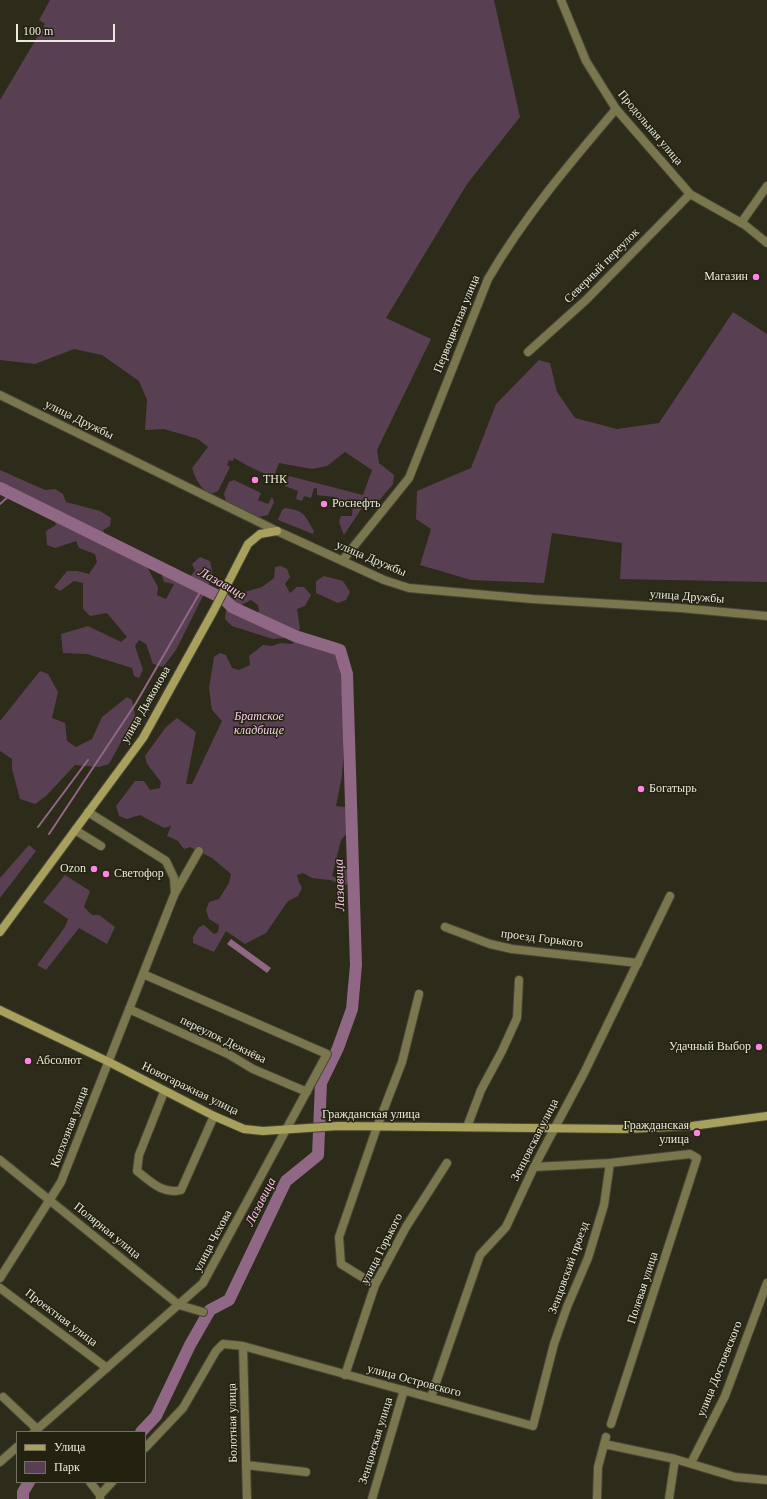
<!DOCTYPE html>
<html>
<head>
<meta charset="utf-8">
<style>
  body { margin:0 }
  #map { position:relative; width:767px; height:1499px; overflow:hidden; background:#2d2b1a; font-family:Georgia,serif }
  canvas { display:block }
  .legend { position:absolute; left:16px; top:1431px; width:130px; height:52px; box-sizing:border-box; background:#232110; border:1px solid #737162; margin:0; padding:5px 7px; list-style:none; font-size:12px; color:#eae9de }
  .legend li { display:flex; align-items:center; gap:8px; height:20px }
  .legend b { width:20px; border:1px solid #737162 }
  .scale { position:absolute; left:16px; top:24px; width:99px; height:18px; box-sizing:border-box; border:2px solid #eae9de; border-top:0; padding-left:5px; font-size:12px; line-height:14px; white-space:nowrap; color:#eae9de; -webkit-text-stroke:3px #232110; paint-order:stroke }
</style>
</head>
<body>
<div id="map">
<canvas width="767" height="1499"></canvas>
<ul class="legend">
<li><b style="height:5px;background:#a8a15e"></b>Улица</li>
<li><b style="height:11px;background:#584052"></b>Парк</li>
</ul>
<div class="scale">100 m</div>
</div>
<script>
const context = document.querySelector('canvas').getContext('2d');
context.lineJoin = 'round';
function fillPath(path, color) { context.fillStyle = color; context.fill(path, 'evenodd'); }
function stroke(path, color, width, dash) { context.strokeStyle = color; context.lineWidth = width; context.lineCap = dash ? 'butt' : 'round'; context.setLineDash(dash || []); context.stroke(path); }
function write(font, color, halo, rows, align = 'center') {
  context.font = font + ' Georgia,serif'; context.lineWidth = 3; context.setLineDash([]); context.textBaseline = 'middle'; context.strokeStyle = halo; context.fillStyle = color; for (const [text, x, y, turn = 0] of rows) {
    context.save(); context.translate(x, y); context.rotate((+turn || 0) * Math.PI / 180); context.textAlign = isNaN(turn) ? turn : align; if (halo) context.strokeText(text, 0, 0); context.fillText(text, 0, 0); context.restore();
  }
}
fillPath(new Path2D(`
  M50,0H494L520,117L467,184L386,318L431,339L377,450L379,463L394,475L393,484L377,503L364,505L344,535L339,522L341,516H352L353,501L338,500L334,497L317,495V488H314L311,498L304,496L302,501L296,499L298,491L285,486L289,476L363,495L372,470L345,452L327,466L312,469L279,463L275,473L279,475C267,478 245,464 234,458L233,461L229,460L227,465L230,467L218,491L211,494C201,490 195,478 192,468L208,447L198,439L164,429L145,430L147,400L139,381L102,355L74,349L35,364L0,360V100L45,24L39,20Z
  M733,312L767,334V582L620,579L622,543L552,533L544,583L471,580L420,565L431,529L416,519L417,491L471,468L496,404L539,360L550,363L557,392L575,418L617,429L659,423Z
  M0,470L45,490L55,489L63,494L66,502L100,511L111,518L110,526L103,530L109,546L147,567L158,587L157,595L166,599L174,584L164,582L162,576L167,569L191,576L195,570L192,564L200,557L210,561L213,576L176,650L163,667L153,664L146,644L139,640L135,646L143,670L139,678L134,676L132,668L87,654L63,653L61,634L88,626L121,642L127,637L107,613L90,616L83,609V583L74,581L60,591L54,587L67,571H77L89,574L97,562L95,554L79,548L76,541L55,548L47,545L46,531L56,525L54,518L0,491Z
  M234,480L261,493L258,500L268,504L272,497L274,502L268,515L259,517L226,501L224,494L229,482Z
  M285,508C306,511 304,515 314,531L313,534L278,520L282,510Z
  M281,566L287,569L290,577L285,584L290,593L297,587H304L311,595L305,606L297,609L300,629L294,637L273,639L232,626L225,619L226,610L230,609L253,619L259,611L258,605L251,600L241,605L235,606L231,600L234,595L262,587L274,578L275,567Z
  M324,576L343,581L350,592L346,600L338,603L316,593V581Z
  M299,638L306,643L317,645L339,654L342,689L347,697L342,776L336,806L346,807L350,812L348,832L341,840L332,876L336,878L342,869L349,868L352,875L350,883L345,885L330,880L312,878L303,873L297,875L299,882L302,888L298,896L288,901L266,933L245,944L226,931L214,952L193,943V937L199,927L204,925L214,934L218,932L219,925L209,919L206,910L209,902L219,899L229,883L231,874L212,858L190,847L184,849L178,841L167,836L171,826L164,828L140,815L127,819L119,816L116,806L135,781H144L150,790L160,788L161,782L147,764L145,756L166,727L177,718L196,732L186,784H192L222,721L212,710L209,688L214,657L220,653L226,655L232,668L239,670L250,665L249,656L263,645L272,646L281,643L292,644Z
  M40,671L48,674L58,692L52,718L65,723L67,741L76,747L92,739L102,717L127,697L132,700L135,716L109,764L99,767L75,765L46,796L35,804L20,799L12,769V759L0,751V721Z
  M29,845L36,851L0,898V878Z
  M65,875L90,891L84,907L92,915H99L115,927L107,944L79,928L46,970L37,965L65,927L68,919L43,902Z`), '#584052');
fillPath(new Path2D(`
  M231,939L271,968L267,973L227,944Z`), '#916786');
stroke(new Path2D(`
  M0,504L11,494
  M38,827L88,760
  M49,834L136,703L202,589`), '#916786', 2);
stroke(new Path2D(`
  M0,488L224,599L232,607L295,636L340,650L347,674L356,965L352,1009L338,1048L321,1083L318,1155L286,1181L229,1300L210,1310L190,1345L156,1416L141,1432
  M23,1499V1492L29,1482`), '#916786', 12);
const street = new Path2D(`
  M561,0L586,61L616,109L690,194L745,225L767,243
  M741,223L767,186
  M528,352L586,300L690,194
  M0,395L277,531L384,580L409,588L532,599L680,608L767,616
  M342,561L409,478L488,279C524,217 570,163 616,109
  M88,812L166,861L174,878L175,893
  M75,830L101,846
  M445,927L490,944L512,949L638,963
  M129,1009L228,1054L253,1069L307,1092
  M164,1092L139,1155L137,1171C150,1181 163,1195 181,1190L214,1116
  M467,1127L481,1090L502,1051L517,1018L519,980
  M0,1160L179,1305L203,1312
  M534,1167L610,1163L690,1154L697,1158L611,1424
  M0,1278L61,1182L169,908L175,893L199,851
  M375,1285L341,1264L339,1237L377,1127L402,1062L419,994
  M0,1288L107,1368
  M243,1346L247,1499
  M345,1375L375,1285L406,1227L447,1163
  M3,1397L37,1429
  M431,1397L480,1255L506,1227L534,1167L584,1073L670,896
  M34,1432L203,1283L327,1054L143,974
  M604,1444L675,1459L735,1477L767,1480
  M145,1448L183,1408L216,1351L223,1344L243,1346L533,1426L554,1344L567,1307L588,1258L604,1205L610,1163
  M0,1462L17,1447
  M691,1463L725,1396L767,1283
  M246,1465L306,1472
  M90,1482L100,1495V1499
  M100,1495L112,1482
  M372,1499L404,1390
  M597,1499L598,1467L606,1437
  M669,1499L675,1459`);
const secondary = new Path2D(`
  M0,932L143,738L214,610L248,544L260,534L277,531
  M0,1010L109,1062L214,1116L244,1129L263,1131L338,1126L625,1129L692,1126L767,1116`);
stroke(street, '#474635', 10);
stroke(secondary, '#474635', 10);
stroke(street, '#7a764d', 8);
stroke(secondary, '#a8a15e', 8);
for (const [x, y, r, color] of [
  [756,277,4,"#fd86e2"],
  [255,480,4,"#fd86e2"],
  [324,504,4,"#fd86e2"],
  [641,789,4,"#fd86e2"],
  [94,869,4,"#fd86e2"],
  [106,874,4,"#fd86e2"],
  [759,1047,4,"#fd86e2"],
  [28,1061,4,"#fd86e2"],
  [697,1133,4,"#fd86e2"]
]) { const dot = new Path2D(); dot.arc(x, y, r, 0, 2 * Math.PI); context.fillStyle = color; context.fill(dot); stroke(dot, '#232110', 1.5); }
write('12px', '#eae9de', '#232110', [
  ["Продольная улица",650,128,50],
  ["Северный переулок",602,266,-45],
  ["Первоцветная улица",457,324,-68],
  ["улица Дружбы",79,420,26],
  ["улица Дружбы",371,559,23],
  ["улица Дружбы",687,597,4],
  ["улица Дьяконова",146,705,-60],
  ["проезд Горького",542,939,7],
  ["переулок Дежнёва",223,1040,26],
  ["Новогаражная улица",190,1089,26],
  ["Гражданская улица",371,1115],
  ["Колхозная улица",70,1127,-69],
  ["Зенцовская улица",535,1140,-63],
  ["Полярная улица",107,1231,39],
  ["улица Чехова",213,1241,-62],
  ["улица Горького",382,1249,-63],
  ["Зенцовский проезд",569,1268,-70],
  ["Полевая улица",643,1288,-72],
  ["Проектная улица",61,1318,37],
  ["улица Достоевского",720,1369,-68],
  ["улица Островского",414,1381,15],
  ["Болотная улица",233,1423,-91],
  ["Зенцовская улица",376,1441,-73]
]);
write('12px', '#eae9de', '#232110', [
  ["Магазин",748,277,"right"],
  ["ТНК",263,480],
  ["Роснефть",332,504],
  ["Богатырь",649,789],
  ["Ozon",86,869,"right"],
  ["Светофор",114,874],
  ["Удачный Выбор",751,1047,"right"],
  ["Абсолют",36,1061],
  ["Гражданская",689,1126,"right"],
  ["улица",689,1140,"right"]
], 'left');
write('italic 12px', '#f7ceeb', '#232110', [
  ["Братское",259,717],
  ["кладбище",259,731]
]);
write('italic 13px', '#fac4eb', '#232110', [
  ["Лазавица",222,584,29],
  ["Лазавица",340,885,-92],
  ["Лазавица",261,1202,-63]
]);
</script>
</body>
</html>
